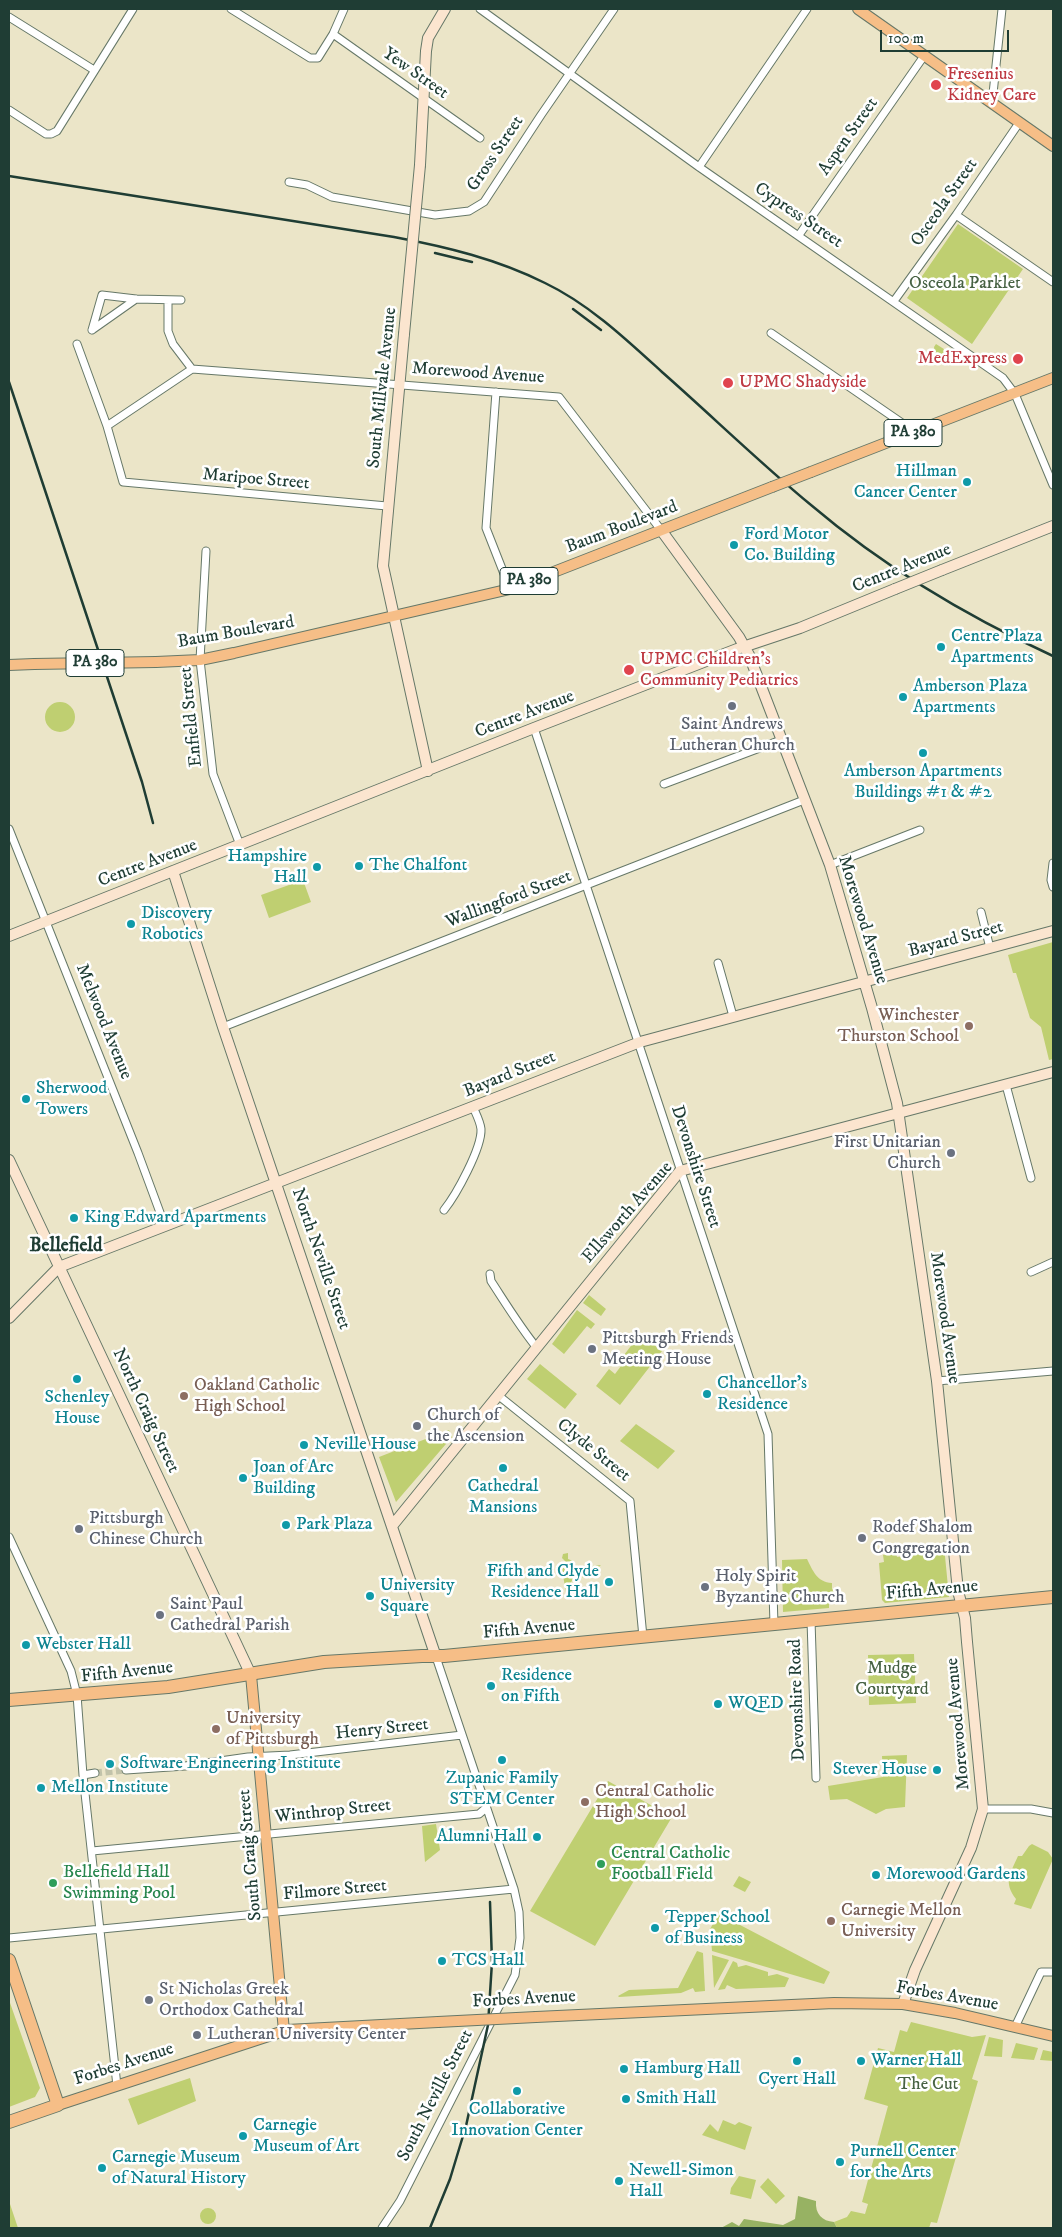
<!DOCTYPE html>
<html>
<head>
<meta charset="utf-8">
<style>
  body { margin:0 }
  #map { position:relative; width:1062px; height:2237px; overflow:hidden; background:#ebe5c8; font-family:"IM FELL DW Pica",serif }
  canvas { display:block }
  .frame { position:absolute; inset:0; border:10px solid #1f3d34; pointer-events:none }
  .scale { position:absolute; left:880px; top:30px; width:129px; height:22px; box-sizing:border-box; border:2px solid #1f3d34; border-top:0; padding-left:6px; font-size:15px; line-height:18px; white-space:nowrap; color:#1f3d34; -webkit-text-stroke:4px #fff; paint-order:stroke }
</style>
</head>
<body>
<div id="map">
<canvas width="1062" height="2237"></canvas>
<div class="frame"></div>
<div class="scale">100 m</div>
</div>
<script>
const context = document.querySelector('canvas').getContext('2d');
context.lineJoin = 'round';
function fillPath(path, color) { context.fillStyle = color; context.fill(path, 'evenodd'); }
function stroke(path, color, width, dash) { context.strokeStyle = color; context.lineWidth = width; context.lineCap = dash ? 'butt' : 'round'; context.setLineDash(dash || []); context.stroke(path); }
function write(font, color, halo, rows, align = 'center') {
  context.font = font + ' "IM FELL DW Pica",serif'; context.lineWidth = 5; context.setLineDash([]); context.textBaseline = 'middle'; context.strokeStyle = halo; context.fillStyle = color; for (const [text, x, y, turn = 0] of rows) {
    context.save(); context.translate(x, y); context.rotate((+turn || 0) * Math.PI / 180); context.textAlign = isNaN(turn) ? turn : align; if (halo) context.strokeText(text, 0, 0); context.fillText(text, 0, 0); context.restore();
  }
}
fillPath(new Path2D(`
  M958,224L1023,269L972,344L907,298Z
  M936,344L947,351L943,357L938,352L935,353L934,347Z
  M45 717a15 15 0 1 1 30 0a15 15 0 1 1-30 0Z
  M303,880L311,902L269,918L261,895Z
  M1053,942V1059L1049,1060L1041,1027L1030,1018L1016,973H1013L1008,955Z
  M589,1295L606,1309L601,1316L583,1303Z
  M577,1310L595,1324L591,1329L587,1326L564,1354L552,1344Z
  M640,1334L662,1351L620,1405L596,1386L609,1369L615,1374L627,1358L624,1355Z
  M540,1364L577,1394L565,1409L527,1379Z
  M636,1424L675,1451L658,1469L620,1441Z
  M449,1430L452,1437L396,1502L379,1457Z
  M944,1546L949,1597L885,1603L882,1600L879,1563L884,1562L883,1555L896,1553L897,1557L905,1556V1553L916,1552V1548Z
  M568,1553V1559L573,1561L574,1568L601,1565L586,1578L581,1577L562,1558L563,1554Z
  M807,1559C813,1571 817,1582 832,1583V1589L837,1593L838,1602L829,1603V1608L783,1612L782,1560Z
  M564,1567H567L574,1575L568,1591L566,1593L562,1569Z
  M914,1654L916,1703L869,1705L868,1655Z
  M907,1755L905,1807L886,1809L876,1814L847,1799L830,1800L828,1786L883,1777L882,1756Z
  M608,1781L672,1817L595,1946L530,1911Z
  M436,1824L440,1850L425,1862L422,1826Z
  M1032,1844L1048,1852L1053,1859L1031,1909L1014,1904L1016,1899C1003,1882 1010,1874 1018,1856H1022L1029,1846Z
  M739,1876L751,1882L745,1892L733,1886Z
  M719,1914L830,1972L824,1984L712,1951L710,1929Z
  M697,1951L703,1953L705,1991L695,1992L693,1988L681,1993L619,1997L618,1996L629,1990L678,1988Z
  M712,1955L729,1960L714,1988Z
  M733,1961L737,1963L738,1967L746,1965L768,1972V1976L777,1974L789,1978L785,1987L736,1989L727,1985L725,1989L718,1990Z
  M9,2000L40,2088L35,2097L9,2107Z
  M911,2022L972,2037L986,2035L972,2079L978,2081L937,2223L931,2222L929,2228H837L834,2222L847,2217L851,2211L865,2214L868,2204L862,2202L888,2106L864,2099L878,2048L894,2052L900,2030L907,2032Z
  M989,2037L1003,2040L1002,2057L984,2056Z
  M1016,2043L1038,2048L1034,2060L1011,2058Z
  M1043,2050L1053,2052V2061L1040,2060Z
  M190,2078L196,2101L138,2125L128,2099Z
  M723,2120L735,2125L739,2122L752,2127L745,2150L702,2135L710,2124L718,2132Z
  M739,2176L756,2180L751,2199L730,2194L731,2188Z
  M768,2178L785,2196L776,2204L760,2187Z
  M9,2201L18,2228H9Z
  M200 2216a8 8 0 1 1 16 0a8 8 0 1 1-16 0Z`), '#bfcf71');
fillPath(new Path2D(`
  M798,2196L816,2201C815,2214 822,2221 834,2222L837,2228H721L732,2222L739,2226L744,2219L783,2225L795,2219Z`), '#97b263');
stroke(new Path2D(`
  M95,1773L126,1770`), '#c2c3aa', 7, [7, 3.5]);
const street = new Path2D(`
  M231,9L310,58H318L333,34L344,9
  M480,9L699,167L1003,378L1015,394L1053,485
  M9,17L94,70
  M333,34L480,138
  M992,103L1002,9
  M9,110L46,134H51L57,131L133,9
  M699,167L807,9
  M289,182L307,185L332,197L435,215L469,211L484,202L541,115L614,9
  M956,215L1053,282
  M799,235L924,56
  M168,300V331L173,344L192,369
  M894,301L956,215L1019,123
  M92,330L102,295L136,299L181,300
  M92,330L136,299
  M771,333L915,432
  M77,344L107,426L123,482L387,506
  M496,392L486,528L510,589
  M107,426L192,369L559,397L661,530
  M206,551L200,660L213,774L240,845
  M534,728L768,1434L774,1624
  M664,784L781,740
  M9,829L138,1153L165,1226
  M1053,863L1051,880L1053,887
  M830,865L920,830
  M981,912L990,948
  M718,963L733,1016
  M223,1027L804,800
  M1006,1085L1031,1178
  M444,1210C456,1195 482,1148 481,1129C480,1121 476,1114 473,1107
  M1031,1272L1053,1262
  M490,1274L491,1281C506,1304 520,1327 537,1348
  M937,1381L1053,1371
  M499,1396L630,1501L643,1637
  M9,1537L71,1671L77,1695L83,1775L117,2086
  M811,1620L816,1778
  M126,1770L185,1766L248,1757L290,1755L462,1735
  M83,1775L95,1773
  M983,1809H1031L1053,1813
  M92,1851L479,1814L486,1808
  M9,1938L514,1889
  M1015,2027L1041,1972H1053
  M382,2228L400,2201L515,1975L520,1938L519,1912L514,1889L436,1657`);
const secondary = new Path2D(`
  M420,165L426,51L428,38L445,9
  M404,334L383,566L428,771
  M661,530L739,637L749,655L830,865L872,1008L897,1103L937,1381L958,1591L965,1618L967,1642L983,1809L971,1848L915,1970L903,2004
  M942,570L1053,526
  M173,871L223,1027L436,1657
  M9,936L534,728L737,649L800,628L895,589
  M9,1160L251,1675
  M9,1318L59,1267L640,1042L1053,931
  M392,1526L680,1171L1053,1072`);
const primary = new Path2D(`
  M858,9L1053,146
  M811,472L1053,378
  M156,662L200,660L234,653L510,589L772,487
  M9,665L34,664
  M251,1675L284,2031
  M536,2017L834,2003L903,2004L955,2013L1053,2036
  M58,2105L287,2030L438,2022`);
const highway = new Path2D(`
  M9,1700L168,1687L324,1662L422,1656H444L1053,1597
  M9,1960L58,2105L9,2122`);
stroke(street, '#667868', 9);
stroke(secondary, '#667868', 12);
stroke(primary, '#667868', 12);
stroke(highway, '#667868', 14);
stroke(street, '#fff', 7);
stroke(secondary, '#fbe5cf', 10);
stroke(primary, '#f6be87', 10);
stroke(highway, '#f6be87', 12);
stroke(new Path2D(`
  M9,176L394,237C447,247 497,259 545,283C589,304 627,340 662,372C712,416 760,463 811,505C884,567 966,616 1053,656
  M435,253L472,262
  M573,309L601,330
  M9,382L142,782L153,823
  M430,2228L450,2179L466,2126L488,2025L492,1962L490,1902`), '#1f3d34', 2.5);
const secondaryBridge = new Path2D(`
  M404,334L420,165
  M895,589L942,570`);
const primaryBridge = new Path2D(`
  M772,487L811,472
  M34,664L156,662
  M438,2022L536,2017`);
stroke(secondaryBridge, '#667868', 12, []);
stroke(primaryBridge, '#667868', 12, []);
stroke(secondaryBridge, '#fbe5cf', 10);
stroke(primaryBridge, '#f6be87', 10);
for (const [x, y, r, color] of [
  [936,85,6,"#e0444e"],
  [1018,359,6,"#e0444e"],
  [728,383,6,"#e0444e"],
  [967,482,5,"#0f9aa8"],
  [734,545,5,"#0f9aa8"],
  [941,647,5,"#0f9aa8"],
  [629,670,6,"#e0444e"],
  [903,697,5,"#0f9aa8"],
  [732,706,5,"#6b7280"],
  [923,753,5,"#0f9aa8"],
  [359,866,5,"#0f9aa8"],
  [317,867,5,"#0f9aa8"],
  [131,924,5,"#0f9aa8"],
  [969,1026,5,"#8d6e63"],
  [26,1099,5,"#0f9aa8"],
  [951,1153,5,"#6b7280"],
  [74,1218,5,"#0f9aa8"],
  [592,1349,5,"#6b7280"],
  [77,1379,5,"#0f9aa8"],
  [707,1394,5,"#0f9aa8"],
  [184,1396,5,"#8d6e63"],
  [417,1426,5,"#6b7280"],
  [304,1445,5,"#0f9aa8"],
  [503,1468,5,"#0f9aa8"],
  [243,1478,5,"#0f9aa8"],
  [286,1525,5,"#0f9aa8"],
  [79,1529,5,"#6b7280"],
  [862,1538,5,"#6b7280"],
  [609,1582,5,"#0f9aa8"],
  [705,1587,5,"#6b7280"],
  [370,1596,5,"#0f9aa8"],
  [160,1615,5,"#6b7280"],
  [26,1645,5,"#0f9aa8"],
  [491,1686,5,"#0f9aa8"],
  [718,1704,5,"#0f9aa8"],
  [216,1729,5,"#8d6e63"],
  [502,1760,5,"#0f9aa8"],
  [110,1764,5,"#0f9aa8"],
  [937,1770,5,"#0f9aa8"],
  [41,1788,5,"#0f9aa8"],
  [585,1802,5,"#8d6e63"],
  [537,1837,5,"#0f9aa8"],
  [601,1864,5,"#2e9e5b"],
  [876,1875,5,"#0f9aa8"],
  [53,1883,5,"#2e9e5b"],
  [831,1921,5,"#8d6e63"],
  [655,1928,5,"#0f9aa8"],
  [442,1961,5,"#0f9aa8"],
  [149,2000,5,"#6b7280"],
  [197,2035,5,"#6b7280"],
  [797,2061,5,"#0f9aa8"],
  [861,2061,5,"#0f9aa8"],
  [624,2069,5,"#0f9aa8"],
  [517,2091,5,"#0f9aa8"],
  [626,2099,5,"#0f9aa8"],
  [243,2136,5,"#0f9aa8"],
  [840,2162,5,"#0f9aa8"],
  [102,2168,5,"#0f9aa8"],
  [619,2181,5,"#0f9aa8"]
]) { const dot = new Path2D(); dot.arc(x, y, r, 0, 2 * Math.PI); context.fillStyle = color; context.fill(dot); stroke(dot, '#fff', 2); }
for (const [x, y, w] of [
  [913,433,58],
  [529,581,58],
  [95,663,58]
]) { const box = new Path2D(); box.roundRect(x - w / 2, y - 13.5, w, 27, 4); context.fillStyle = '#fff'; context.fill(box); stroke(box, '#1f3d34', 1); }
write('bold 16px', '#1f3d34', null, [
  ["PA 380",913,433],
  ["PA 380",529,581],
  ["PA 380",95,663]
]);
write('18px', '#1f3d34', '#fff', [
  ["Yew Street",415,74,35],
  ["Aspen Street",849,137,-55],
  ["Gross Street",496,154,-56],
  ["Osceola Street",945,203,-55],
  ["Cypress Street",798,216,34],
  ["Morewood Avenue",478,374,4],
  ["South Millvale Avenue",383,388,-84],
  ["Maripoe Street",256,480,5],
  ["Baum Boulevard",622,528,-21],
  ["Centre Avenue",902,569,-22],
  ["Baum Boulevard",236,633,-10],
  ["Centre Avenue",525,715,-21],
  ["Enfield Street",192,717,-96],
  ["Centre Avenue",148,864,-21],
  ["Wallingford Street",509,900,-21],
  ["Morewood Avenue",862,920,73],
  ["Bayard Street",956,940,-15],
  ["Melwood Avenue",103,1022,68],
  ["Bayard Street",510,1075,-22],
  ["Devonshire Street",695,1167,72],
  ["Ellsworth Avenue",628,1213,-49],
  ["North Neville Street",320,1259,71],
  ["Morewood Avenue",944,1318,82],
  ["North Craig Street",145,1411,65],
  ["Clyde Street",593,1451,39],
  ["Fifth Avenue",932,1591,-5],
  ["Fifth Avenue",529,1630,-5],
  ["Fifth Avenue",127,1673,-6],
  ["Devonshire Road",798,1700,-92],
  ["Morewood Avenue",959,1724,-95],
  ["Henry Street",382,1730,-6],
  ["Winthrop Street",333,1812,-6],
  ["South Craig Street",251,1855,-95],
  ["Filmore Street",335,1891,-5],
  ["Forbes Avenue",947,1997,10],
  ["Forbes Avenue",524,2000,-3],
  ["Forbes Avenue",124,2065,-18],
  ["South Neville Street",436,2096,-63]
]);
write('18px', '#be3a42', '#fff', [
  ["Fresenius",947,75],
  ["Kidney Care",947,96],
  ["MedExpress",1007,359,"right"],
  ["UPMC Shadyside",739,383],
  ["UPMC Children's",640,660],
  ["Community Pediatrics",640,681]
], 'left');
write('18px', '#476243', '#fff', [
  ["Osceola Parklet",965,284],
  ["Mudge",892,1669],
  ["Courtyard",892,1690],
  ["The Cut",928,2085]
]);
write('18px', '#0d838f', '#fff', [
  ["Hillman",957,472,"right"],
  ["Cancer Center",957,493,"right"],
  ["Ford Motor",744,535],
  ["Co. Building",744,556],
  ["Centre Plaza",951,637],
  ["Apartments",951,658],
  ["Amberson Plaza",913,687],
  ["Apartments",913,708],
  ["Amberson Apartments",923,772,"center"],
  ["Buildings #1 & #2",923,793,"center"],
  ["Hampshire",307,857,"right"],
  ["Hall",307,878,"right"],
  ["The Chalfont",369,866],
  ["Discovery",141,914],
  ["Robotics",141,935],
  ["Sherwood",36,1089],
  ["Towers",36,1110],
  ["King Edward Apartments",84,1218],
  ["Chancellor's",717,1384],
  ["Residence",717,1405],
  ["Schenley",77,1398,"center"],
  ["House",77,1419,"center"],
  ["Neville House",314,1445],
  ["Joan of Arc",253,1468],
  ["Building",253,1489],
  ["Cathedral",503,1487,"center"],
  ["Mansions",503,1508,"center"],
  ["Park Plaza",296,1525],
  ["Fifth and Clyde",599,1572,"right"],
  ["Residence Hall",599,1593,"right"],
  ["University",380,1586],
  ["Square",380,1607],
  ["Webster Hall",36,1645],
  ["Residence",501,1676],
  ["on Fifth",501,1697],
  ["WQED",728,1704],
  ["Software Engineering Institute",120,1764],
  ["Stever House",927,1770,"right"],
  ["Zupanic Family",502,1779,"center"],
  ["STEM Center",502,1800,"center"],
  ["Mellon Institute",51,1788],
  ["Alumni Hall",527,1837,"right"],
  ["Morewood Gardens",886,1875],
  ["Tepper School",665,1918],
  ["of Business",665,1939],
  ["TCS Hall",452,1961],
  ["Warner Hall",871,2061],
  ["Hamburg Hall",634,2069],
  ["Cyert Hall",797,2080,"center"],
  ["Smith Hall",636,2099],
  ["Collaborative",517,2110,"center"],
  ["Innovation Center",517,2131,"center"],
  ["Carnegie",253,2126],
  ["Museum of Art",253,2147],
  ["Purnell Center",850,2152],
  ["for the Arts",850,2173],
  ["Carnegie Museum",112,2158],
  ["of Natural History",112,2179],
  ["Newell-Simon",629,2171],
  ["Hall",629,2192]
], 'left');
write('18px', '#5b616d', '#fff', [
  ["Saint Andrews",732,725,"center"],
  ["Lutheran Church",732,746,"center"],
  ["First Unitarian",941,1143,"right"],
  ["Church",941,1164,"right"],
  ["Pittsburgh Friends",602,1339],
  ["Meeting House",602,1360],
  ["Church of",427,1416],
  ["the Ascension",427,1437],
  ["Pittsburgh",89,1519],
  ["Chinese Church",89,1540],
  ["Rodef Shalom",872,1528],
  ["Congregation",872,1549],
  ["Holy Spirit",715,1577],
  ["Byzantine Church",715,1598],
  ["Saint Paul",170,1605],
  ["Cathedral Parish",170,1626],
  ["St Nicholas Greek",159,1990],
  ["Orthodox Cathedral",159,2011],
  ["Lutheran University Center",207,2035]
], 'left');
write('18px', '#785e54', '#fff', [
  ["Winchester",959,1016,"right"],
  ["Thurston School",959,1037,"right"],
  ["Oakland Catholic",194,1386],
  ["High School",194,1407],
  ["University",226,1719],
  ["of Pittsburgh",226,1740],
  ["Central Catholic",595,1792],
  ["High School",595,1813],
  ["Carnegie Mellon",841,1911],
  ["University",841,1932]
], 'left');
write('18px', '#27864d', '#fff', [
  ["Central Catholic",611,1854],
  ["Football Field",611,1875],
  ["Bellefield Hall",63,1873],
  ["Swimming Pool",63,1894]
], 'left');
write('bold 19px', '#1f3d34', '#fff', [
  ["Bellefield",66,1247]
]);
</script>
</body>
</html>
